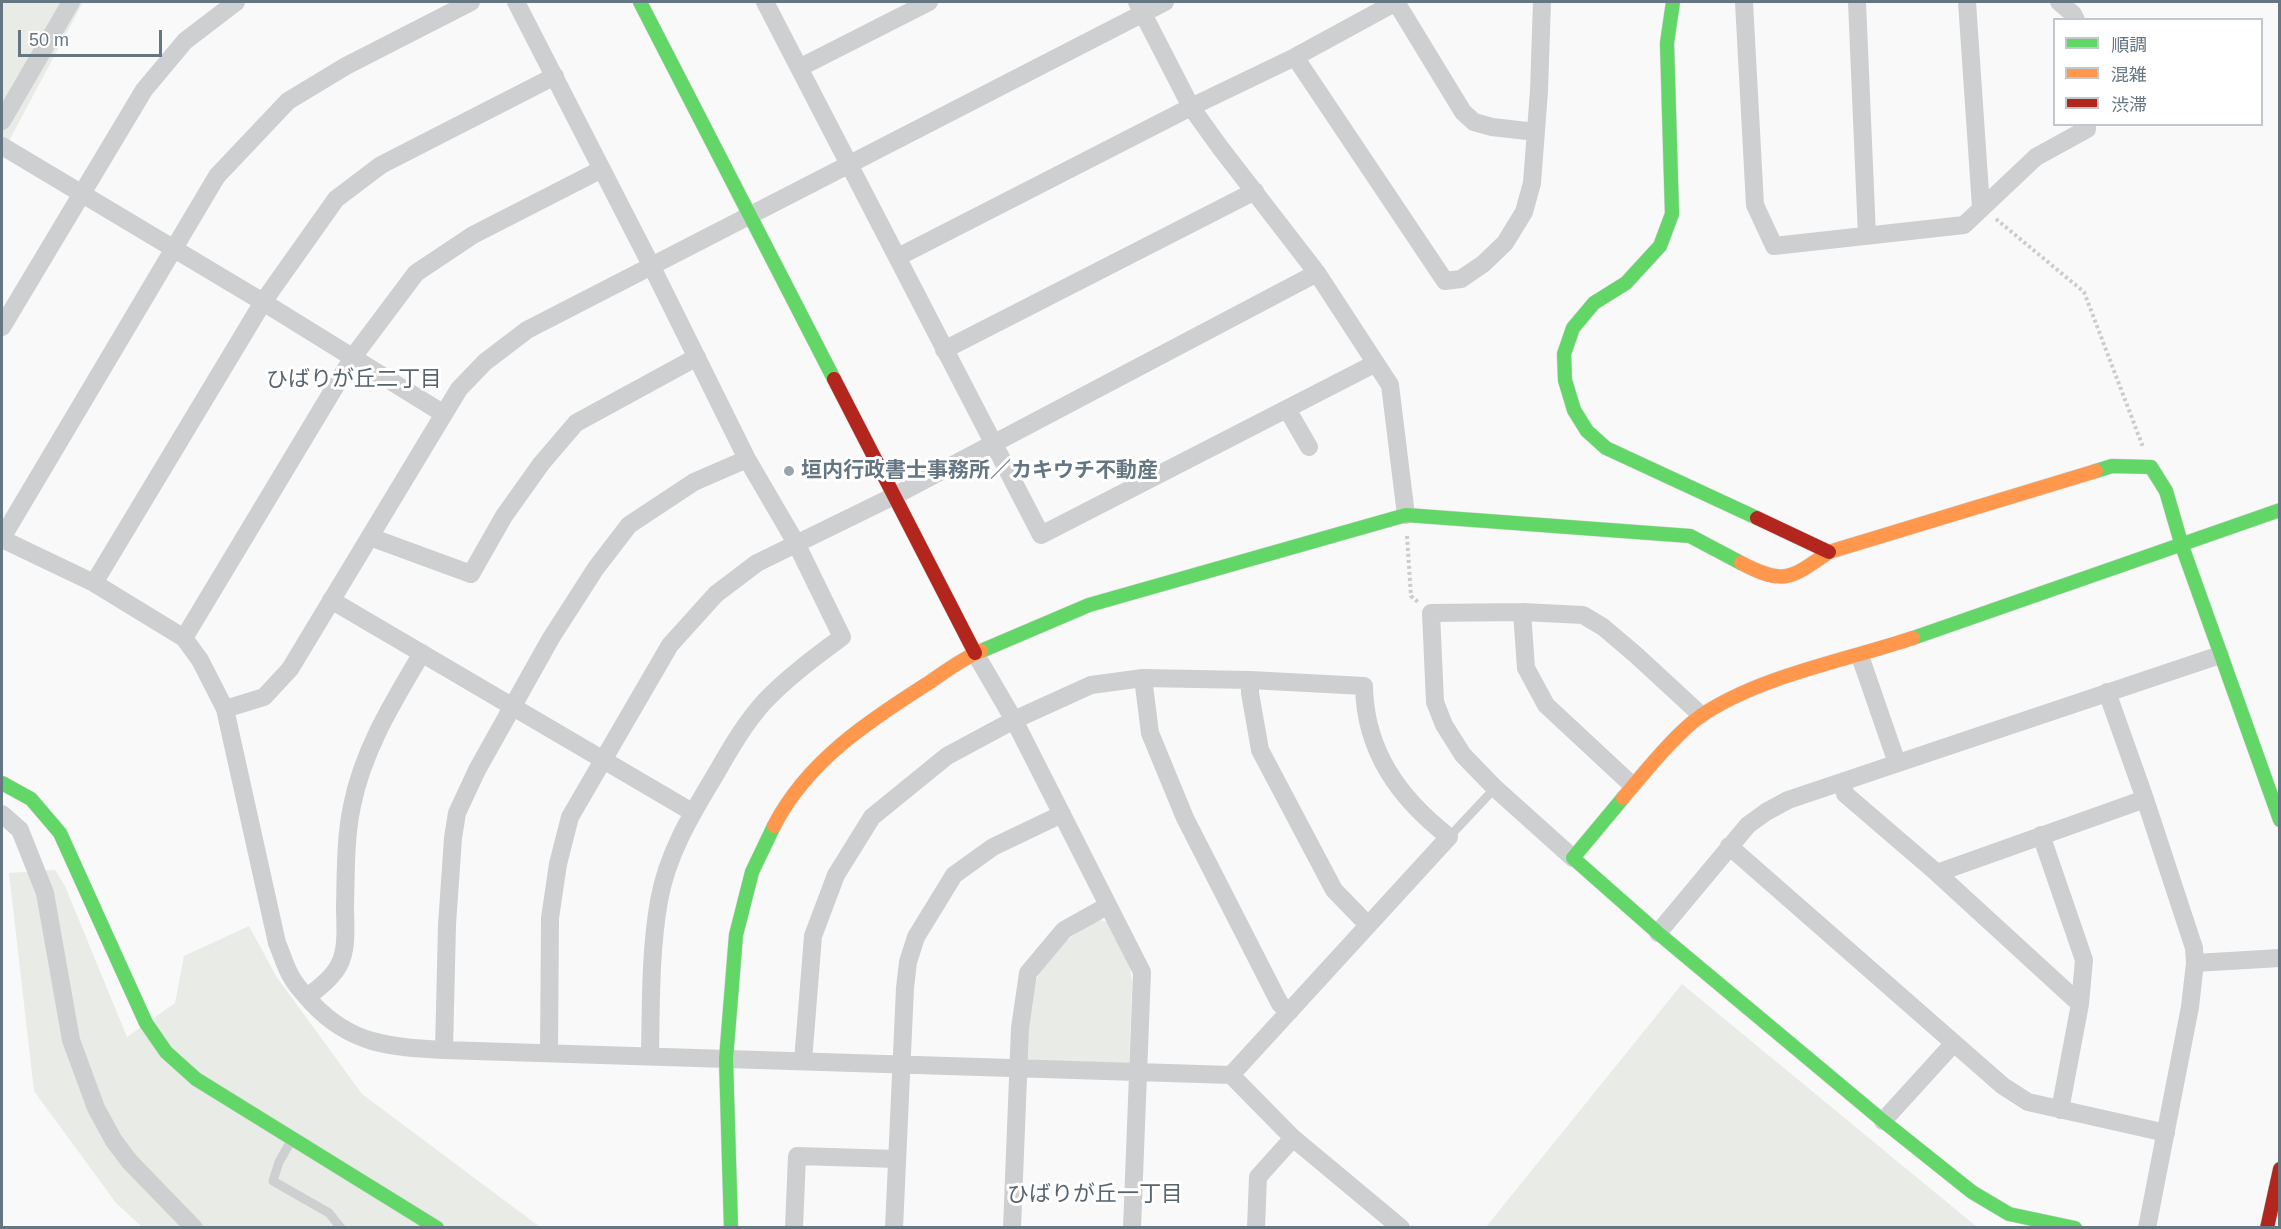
<!DOCTYPE html>
<html>
<head>
<meta charset="utf-8">
<style>
  body { margin:0 }
  #map { position:relative; width:2281px; height:1229px; overflow:hidden; background:#f9f9f9; font-family:Helvetica,"Noto Sans JP",sans-serif }
  canvas { display:block }
  .frame { position:absolute; inset:0; border:3px solid #657683; pointer-events:none }
  .legend { position:absolute; left:2053px; top:18px; width:210px; height:108px; box-sizing:border-box; background:#fff; border:2px solid #c1c8cd; margin:0; padding:8px 10px; list-style:none; font-size:18px; color:#657683 }
  .legend li { display:flex; align-items:center; gap:12px; height:30px }
  .legend b { width:30px; border:2px solid #c1c8cd }
  .scale { position:absolute; left:18px; top:30px; width:144px; height:27px; box-sizing:border-box; border:3px solid #657683; border-top:0; padding-left:8px; font-size:18px; line-height:21px; white-space:nowrap; color:#657683; -webkit-text-stroke:4px #fff; paint-order:stroke }
</style>
</head>
<body>
<div id="map">
<canvas width="2281" height="1229"></canvas>
<div class="frame"></div>
<ul class="legend">
<li><b style="height:8px;background:#63d668"></b>順調</li>
<li><b style="height:8px;background:#ff974d"></b>混雑</li>
<li><b style="height:8px;background:#b3261e"></b>渋滞</li>
</ul>
<div class="scale">50 m</div>
</div>
<script>
const context = document.querySelector('canvas').getContext('2d');
context.lineJoin = 'round';
function fillPath(path, color) { context.fillStyle = color; context.fill(path, 'evenodd'); }
function stroke(path, color, width, dash) { context.strokeStyle = color; context.lineWidth = width; context.lineCap = dash ? 'butt' : 'round'; context.setLineDash(dash || []); context.stroke(path); }
function write(font, color, halo, rows, align = 'center') {
  context.font = font + ' Helvetica,"Noto Sans JP",sans-serif'; context.lineWidth = 6; context.setLineDash([]); context.textBaseline = 'middle'; context.strokeStyle = halo; context.fillStyle = color; for (const [text, x, y, turn = 0] of rows) {
    context.save(); context.translate(x, y); context.rotate((+turn || 0) * Math.PI / 180); context.textAlign = isNaN(turn) ? turn : align; if (halo) context.strokeText(text, 0, 0); context.fillText(text, 0, 0); context.restore();
  }
}
fillPath(new Path2D(`
  M2,2H83L2,154Z
  M55,870L65,886L127,1037L175,1003L184,956L249,926L276,976L362,1094L540,1227H142L116,1203L34,1091L9,873Z
  M1099,920L1108,922L1130,968L1132,982L1129,1065L1029,1062L1025,1056C1029,1026 1028,990 1044,964C1055,946 1081,930 1099,920Z
  M1682,984L1977,1227H1486Z`), '#e8ebe6');
const fast = new Path2D(`
  M640,2L834,379
  M1673,2L1667,43L1672,214L1660,246L1626,283L1594,303L1573,328L1564,354L1565,380L1574,410L1587,431L1606,448L1757,518
  M2096,471L2112,466L2151,467L2166,491L2182,546L2280,820
  M1913,638L2280,510
  M981,651L1089,605L1406,515L1690,536L1741,563
  M2,783L31,799L60,833L146,1023L166,1052L196,1079L437,1228
  M1623,798L1573,858L1658,933L1883,1121L1972,1192L2009,1214L2075,1228
  M731,1228L726,1059L736,935L752,872L774,826`);
const slow = new Path2D(`
  M1741,563C1785,586 1791,578 1829,552L2096,471
  M1623,798C1644,773 1676,733 1702,715C1760,676 1847,660 1913,638
  M774,826C807,761 870,720 930,682C946,671 963,658 981,651`);
const jam = new Path2D(`
  M834,379L975,653
  M1757,518L1829,552
  M2267,1228L2280,1169`);
stroke(fast, '#d5d6d7', 15);
stroke(slow, '#d5d6d7', 15);
stroke(jam, '#d5d6d7', 15);
stroke(new Path2D(`
  M1996,219L2084,292L2143,447
  M1407,536L1411,596L1419,603`), '#cbcccd', 4, [3, 3]);
stroke(new Path2D(`
  M1449,837L1495,788
  M291,1141L279,1162L273,1181L329,1213L341,1228`), '#cecfd0', 9);
stroke(new Path2D(`
  M516,2L652,267L747,459L796,543L842,637C815,657 788,677 765,701C744,724 729,751 714,777C690,817 667,855 659,901C650,952 651,1005 650,1056
  M765,2L1041,535L1376,363
  M1137,2L1191,107L1219,146L1317,273L1390,385L1406,515
  M1396,2L1463,112L1474,122L1492,127L1536,132
  M1744,2L1755,205L1774,246L1964,225L2036,157L2087,129V124
  M1857,2L1867,236
  M1967,2L1981,207
  M2059,2L2073,14L2076,20
  M1295,57L1445,281L1461,279L1483,264L1505,243L1524,212L1532,183L1539,91L1542,2
  M799,68L929,2
  M2,121L71,2
  M2,146L263,302L444,414
  M898,257L1191,107L1295,57L1396,2
  M2,327L144,90L185,41L236,2
  M944,350L1255,191
  M1287,409L1309,447
  M370,537L471,574L504,516L541,464L576,423L697,357
  M2,538L217,176L288,101L346,66L471,2
  M2,539L94,583L184,638L200,660L225,709L277,943C282,954 285,967 292,978C297,987 305,995 312,1003C351,1045 391,1047 444,1050L1231,1075L1293,1138L1401,1228
  M94,583L263,302L336,199L381,165L555,76
  M331,600L692,812
  M1522,612L1526,668L1546,705L1632,785
  M184,638L353,357L416,273L473,235L602,169
  M975,653L1014,720L1142,972L1132,1228
  M1860,656L1897,763
  M1143,678L1150,733L1185,818L1280,1004L1290,1011
  M1250,680V693L1260,750L1334,890L1368,925
  M2107,692L2145,799L2194,948L2195,963L2190,1007L2147,1228
  M225,709L264,697L290,669L459,389L485,362L527,330L1165,2
  M1843,782L1845,794L1937,873L2080,1004L2060,1110
  M2,814L20,830L45,893L71,1040L96,1108L114,1141L130,1162L194,1228
  M2041,835L2084,960L2080,1004
  M1729,846L2003,1086L2028,1102L2166,1133
  M1573,858L1495,788L1463,755L1444,725L1435,702L1431,613L1522,612L1583,615L1603,627L1636,655L1701,715
  M1937,873L2145,799
  M1658,933L1748,825L1766,812L1788,800L2220,655
  M2195,963L2280,958
  M307,997C318,989 333,977 339,965C348,948 345,925 345,906C346,873 345,839 352,806C363,750 393,702 422,653
  M444,1050L447,925L453,838L457,813L477,770L551,638L596,568L629,525L694,482L747,459
  M549,1053L550,918L558,864L570,817L670,645L716,594L757,563L894,496L1317,273
  M803,1061L813,936L836,875L872,817L947,756L1014,720L1091,685L1143,678L1250,680L1364,686C1365,751 1399,798 1449,837L1231,1075
  M1883,1121L1954,1043
  M794,1228L797,1156L897,1159
  M894,1228L905,988L908,962L916,937L954,875L993,847L1062,814
  M1012,1228L1020,1028L1028,973L1064,930L1107,906
  M1256,1228L1258,1177L1293,1138`), '#cecfd0', 18);
stroke(fast, '#63d668', 14);
stroke(slow, '#ff974d', 14);
stroke(jam, '#b3261e', 14);
for (const [x, y, r, color] of [
  [789,471,6,"#99a4ac"]
]) { const dot = new Path2D(); dot.arc(x, y, r, 0, 2 * Math.PI); context.fillStyle = color; context.fill(dot); stroke(dot, '#fff', 2); }
write('bold 21px', '#657683', '#fff', [
  ["垣内行政書士事務所／カキウチ不動産",801,471]
], 'left');
write('22px', '#57646e', '#fff', [
  ["ひばりが丘二丁目",354,380],
  ["ひばりが丘一丁目",1095,1195]
]);
</script>
</body>
</html>
